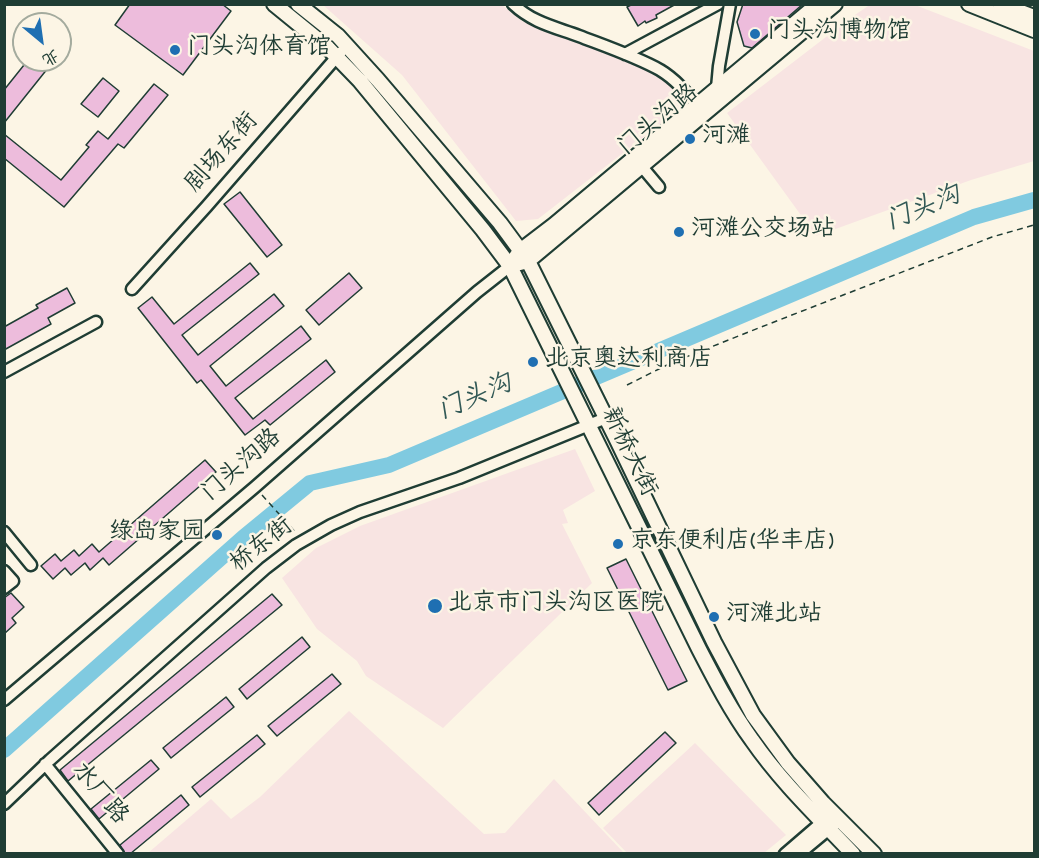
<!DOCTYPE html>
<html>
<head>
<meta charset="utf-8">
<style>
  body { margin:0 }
  #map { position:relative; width:1039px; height:858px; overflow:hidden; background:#fcf5e5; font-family:Dekko,"LXGW WenKai TC",sans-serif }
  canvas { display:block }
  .frame { position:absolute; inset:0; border:6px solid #1f3d34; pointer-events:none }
  .north { position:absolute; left:12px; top:12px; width:60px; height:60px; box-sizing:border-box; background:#fcf5e5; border:2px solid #a4ab9e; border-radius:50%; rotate:151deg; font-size:16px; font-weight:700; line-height:24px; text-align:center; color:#1f3d34 }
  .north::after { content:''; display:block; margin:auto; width:21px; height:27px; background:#1f6fb2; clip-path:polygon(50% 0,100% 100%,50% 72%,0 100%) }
</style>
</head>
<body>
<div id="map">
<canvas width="1039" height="858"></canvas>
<div class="frame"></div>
<div class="north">北</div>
</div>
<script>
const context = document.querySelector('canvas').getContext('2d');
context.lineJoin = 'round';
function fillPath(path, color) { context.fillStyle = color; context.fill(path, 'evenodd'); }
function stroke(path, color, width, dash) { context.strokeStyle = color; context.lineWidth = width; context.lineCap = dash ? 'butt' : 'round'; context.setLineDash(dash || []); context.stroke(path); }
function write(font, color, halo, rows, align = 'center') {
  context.font = font + ' Dekko,"LXGW WenKai TC",sans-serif'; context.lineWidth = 5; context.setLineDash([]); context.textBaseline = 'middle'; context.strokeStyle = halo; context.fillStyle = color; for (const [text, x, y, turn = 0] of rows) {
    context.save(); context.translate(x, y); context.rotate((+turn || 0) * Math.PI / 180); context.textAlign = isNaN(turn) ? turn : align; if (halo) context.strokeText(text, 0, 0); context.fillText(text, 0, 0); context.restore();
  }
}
fillPath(new Path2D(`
  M871,4L915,5L1034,51V161L971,180L816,236L727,113L852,17Z
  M323,5H502L522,21L638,66L665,81L686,104L538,219L516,221L402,75Z
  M575,449L595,491L563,510L568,523L562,524L592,583L443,728L366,676L357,661L317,629L282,578L316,548L360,526Z
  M349,711L484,834L505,833L554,779L624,853H148L211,799L231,819L260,797Z
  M695,743L786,835L764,853H627L603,828Z`), '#f8e4e2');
stroke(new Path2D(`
  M4,750L243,538L310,483L389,465L974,217L1034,200`), '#80cae0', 16);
const building = new Path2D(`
  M130,4H222L231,11L183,75L115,25Z
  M633,4H676L656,15L657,18L646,23L645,21L638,26L627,7Z
  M743,4H803L752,48L744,46L737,22Z
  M28,60H48L52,63L4,123V90Z
  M103,78L119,91L98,117L81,104Z
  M154,84L168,95L124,148L118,144L64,207L4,158V134L61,180L89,147L86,145L98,131L108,139Z
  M240,192L282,245L267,257L224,204Z
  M250,263L259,274L182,335L198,355L274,294L284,306L210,366L226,386L301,326L311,339L235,398L253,419L326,360L335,372L270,425L265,420L245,435L201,380L197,383L138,308L152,297L174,324Z
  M349,273L362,288L319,325L306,310Z
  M67,288L75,303L48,318L51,324L4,350V327L38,308L36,305Z
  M205,460L216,472L109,565L103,558L90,570L85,563L71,575L65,568L53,579L41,566L55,554L61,561L74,550L79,556L92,544L99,552Z
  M626,559L687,681L668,690L607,568Z
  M11,593L24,607L12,618L16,623L4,634V598Z
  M272,594L282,605L68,781L60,770Z
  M302,637L310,647L247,699L239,689Z
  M332,674L341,684L277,736L268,726Z
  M226,697L234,707L171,758L163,748Z
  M665,732L676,743L599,815L588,803Z
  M257,735L265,744L200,797L192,787Z
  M151,760L159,769L99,819L91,809Z
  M181,795L189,805L130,854H125L120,845Z`);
fillPath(building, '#edbcdc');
stroke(building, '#1f3d34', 1.5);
const minor = new Path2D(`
  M513,4C533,23 555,27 579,36C605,46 637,57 660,70C675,79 686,92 697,105
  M625,54L718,4
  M720,92L717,88L719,66L730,4
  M638,162L659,187
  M132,289L207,206L341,52
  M4,372L96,322
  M4,532L31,565
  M4,571L13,581L4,588
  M4,700L255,487L477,292L510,266
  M45,764L118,854
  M4,804L50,760L266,568L296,545L331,525L360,512L459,478L606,418
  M785,854L828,817
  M799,854L834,825`);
const major = new Path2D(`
  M274,4L328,48L360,81L483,230L510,266L699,649C715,680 731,711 752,740C781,782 818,817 853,854
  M298,4L338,36L378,80L500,223L528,261L617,440L714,642L753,715L788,763L823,803L874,854
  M969,4L1034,30
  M1000,4L1034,17
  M516,257L520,251L554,225L818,4
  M520,263L528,261L835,4`);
stroke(minor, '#1f3d34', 15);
stroke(major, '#1f3d34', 18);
stroke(new Path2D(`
  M627,385L671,363L751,331L992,237L1034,225
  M262,495L297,534`), '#1f3d34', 1.5, [6, 4.5]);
stroke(minor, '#fcf5e5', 10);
stroke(major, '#fcf5e5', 14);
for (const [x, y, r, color] of [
  [755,34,6,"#1f6fb2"],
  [175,50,6,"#1f6fb2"],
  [690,139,6,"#1f6fb2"],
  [679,232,6,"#1f6fb2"],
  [533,362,6,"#1f6fb2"],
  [217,535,6,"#1f6fb2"],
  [618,544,6,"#1f6fb2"],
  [435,606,8,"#1f6fb2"],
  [714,617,6,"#1f6fb2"]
]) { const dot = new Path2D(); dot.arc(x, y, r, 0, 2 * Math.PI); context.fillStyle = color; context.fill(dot); stroke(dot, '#fcf5e5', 2); }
write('24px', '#1f3d34', '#fcf5e5', [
  ["门头沟博物馆",767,34],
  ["门头沟体育馆",187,50],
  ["河滩",702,139],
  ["河滩公交场站",691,232],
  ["北京奥达利商店",545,362],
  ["绿岛家园",205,535,"right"],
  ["京东便利店(华丰店)",630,544],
  ["北京市门头沟区医院",448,606],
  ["河滩北站",726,617]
], 'left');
write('24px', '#1f3d34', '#fcf5e5', [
  ["门头沟路",660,122,-40],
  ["剧场东街",224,154,-49],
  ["新桥大街",627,453,64],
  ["门头沟路",243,467,-41],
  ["桥东街",263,547,-38],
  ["水厂路",98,795,50]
]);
write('italic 26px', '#325956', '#fcf5e5', [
  ["门头沟",924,211,-22],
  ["门头沟",476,400,-23]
]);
</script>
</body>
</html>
